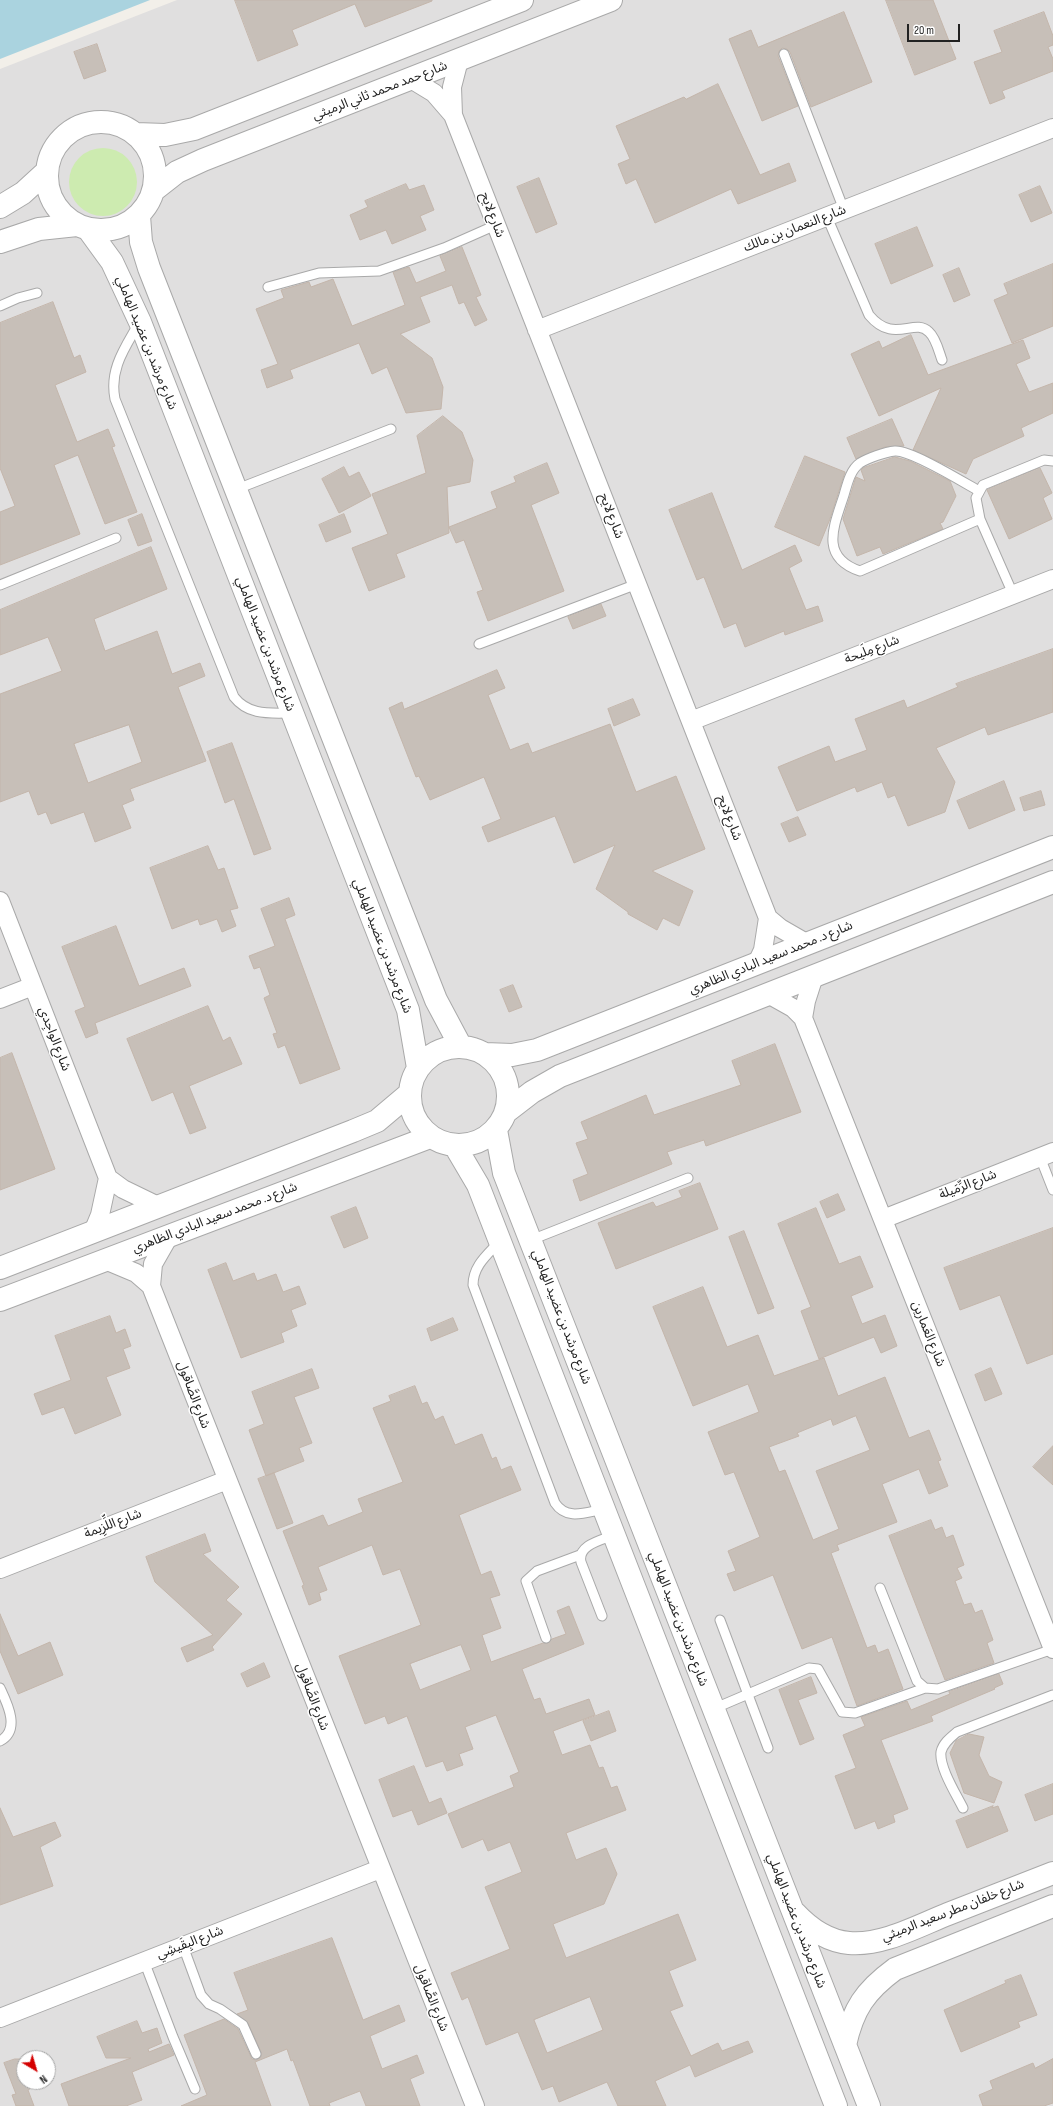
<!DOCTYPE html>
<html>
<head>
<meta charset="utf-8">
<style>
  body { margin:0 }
  #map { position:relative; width:1053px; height:2106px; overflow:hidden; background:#f2efe9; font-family:"Sofia Sans Condensed",sans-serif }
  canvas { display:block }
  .north { position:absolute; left:16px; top:2050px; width:40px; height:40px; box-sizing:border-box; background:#fff; border:1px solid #a7a7a7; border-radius:50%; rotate:142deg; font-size:11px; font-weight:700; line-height:16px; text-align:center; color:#222 }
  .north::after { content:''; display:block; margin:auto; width:14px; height:18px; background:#d40000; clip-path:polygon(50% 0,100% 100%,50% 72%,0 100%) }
  .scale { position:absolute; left:907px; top:24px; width:53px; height:18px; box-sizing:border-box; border:2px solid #222; border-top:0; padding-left:5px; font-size:12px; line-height:14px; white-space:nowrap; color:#222; -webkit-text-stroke:3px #fff; paint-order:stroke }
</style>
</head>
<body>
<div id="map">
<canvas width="1053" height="2106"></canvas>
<div class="north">N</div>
<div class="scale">20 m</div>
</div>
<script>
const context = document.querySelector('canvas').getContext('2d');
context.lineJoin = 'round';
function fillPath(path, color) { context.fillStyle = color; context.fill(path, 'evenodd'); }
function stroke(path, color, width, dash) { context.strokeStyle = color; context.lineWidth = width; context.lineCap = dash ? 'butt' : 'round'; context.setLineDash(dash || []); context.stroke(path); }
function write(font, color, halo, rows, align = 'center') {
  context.font = font + ' "Sofia Sans Condensed","Noto Sans Arabic",sans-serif'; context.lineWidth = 3; context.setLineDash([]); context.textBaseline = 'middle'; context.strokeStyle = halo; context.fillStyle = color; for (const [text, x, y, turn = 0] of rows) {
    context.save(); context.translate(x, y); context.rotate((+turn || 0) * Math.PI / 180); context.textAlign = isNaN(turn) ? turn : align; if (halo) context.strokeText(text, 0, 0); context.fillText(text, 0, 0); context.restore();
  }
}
fillPath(new Path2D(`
  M177,0H1053V2106H0V69ZM24,2058H48V2082H24Z`), '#e0dfdf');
fillPath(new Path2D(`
  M69 182a34 34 0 1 1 68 0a34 34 0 1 1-68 0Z`), '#cdebb0');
fillPath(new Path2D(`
  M0,0H150L0,59Z`), '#aad3df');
const building = new Path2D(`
  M235,0H432V1L365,27L355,4L292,30L298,45L258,61Z
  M886,0H933L956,59L915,75Z
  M844,12L872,82L811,107L790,52L787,49L782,48L779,51L778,56L798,106L762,121L729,39L751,30L758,47Z
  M1044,12L1053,36V45L1048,47L1053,59V71L1002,91L1005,98L990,104L974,62L1002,52L994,31Z
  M97,44L106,71L84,79L74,52Z
  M718,84L760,175L789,163L796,181L738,204L731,189L655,223L636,179L626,184L618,164L630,159L616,126L684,97L686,99Z
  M539,178L557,224L536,233L517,187Z
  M406,184L409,190L424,185L434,210L420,216L426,230L392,244L386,230L360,240L350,215L368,207L365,201Z
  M1040,186L1052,213L1031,222L1019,195Z
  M917,227L933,266L891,284L875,244Z
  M462,247L481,295L476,297L487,320L475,326L464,302L459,304L452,285L420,297L430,322L400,334L432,358L443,387L441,409L406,413L387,367L372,374L359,343L290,370L293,378L267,388L261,370L278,364L256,309L284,298L281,290L309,282L311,287L333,279L352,326L405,305L393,272L409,267L416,283L446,271L440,256Z
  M1053,264V326L1012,343L994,300L1008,294L1004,284Z
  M959,268L970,295L954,302L943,275Z
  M53,302L74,358L80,355L86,372L55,385L77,442L108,429L115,446L112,447L137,512L105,524L78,455L54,465L80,534L0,565V512L15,506L0,468V323Z
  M911,335L928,375L1023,340L1030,358L1016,364L1029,392L1053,383V413L1021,428L1024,436L973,459L966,474L913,450L941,388L879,416L851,354L879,341L882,348Z
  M443,416L462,432L473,460L470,482L447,487L449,533L396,554L405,577L369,591L352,548L388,534L372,494L426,473L417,436Z
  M892,419L904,446L885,447L856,459L847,438Z
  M805,456L845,472L830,519L819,546L775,527Z
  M895,457L910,461L950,481L956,496L943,522L940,523L943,529L883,554L880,547L857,556L843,519L855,480L856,477L865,481L861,470L863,468Z
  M547,463L559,493L531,505L564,591L488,621L477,592L483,590L464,540L456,543L449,527L497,508L491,492L516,482L514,477Z
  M344,467L349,477L359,472L371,496L339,513L322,479Z
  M1040,468L1052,493L1043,498L1052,519L1009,539L987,490Z
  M712,493L742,570L795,545L802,561L789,568L806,610L818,606L823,621L785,635L784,631L745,647L736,623L724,628L704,577L697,580L669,510Z
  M142,514L152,541L138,546L128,520Z
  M344,514L351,532L326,542L319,525Z
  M151,547L167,589L94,619L105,651L157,631L172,674L200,663L205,676L178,687L206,761L130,789L134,800L122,805L131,828L95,842L84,812L51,824L46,812L38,815L29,791L0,802V694L62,671L48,637L0,655V610ZM129,725L142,762L88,783L74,744Z
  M601,604L606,616L573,629L568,617Z
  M1053,649V712L988,735L985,727L936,748L955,782L945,812L908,826L895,795L888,798L882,782L857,792L855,787L797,811L778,767L829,746L835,762L867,750L855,719L904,700L907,708L958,687L956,684Z
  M497,670L505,688L488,695L510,750L528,743L532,753L610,724L636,792L676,776L705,849L652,871L693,891L679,926L663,918L657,930L628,914V912L596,889L615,845L574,863L555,816L488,842L482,827L501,819L484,777L430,800L419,776L416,777L389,708L402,702L404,709Z
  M633,699L640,715L614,726L608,709Z
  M232,743L271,849L254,855L234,799L225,803L207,752Z
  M1004,781L1015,810L969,829L957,801Z
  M1041,791L1045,805L1024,811L1020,798Z
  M798,817L806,835L789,842L781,824Z
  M208,846L218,870L224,868L238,908L230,910L236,926L222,932L217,919L200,925L198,919L172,929L150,868Z
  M289,898L295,915L285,919L340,1069L300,1084L285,1045L278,1048L273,1034L277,1033L264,998L270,995L260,967L254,969L249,956L275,946L261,909Z
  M116,926L139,986L184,968L191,986L95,1023L98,1033L86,1038L75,1011L85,1007L62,947Z
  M513,985L522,1007L509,1012L500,990Z
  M208,1006L223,1041L230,1037L242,1064L189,1086L206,1128L190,1134L173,1092L152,1101L127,1039Z
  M775,1044L801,1112L706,1146L704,1140L667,1152L672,1164L580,1201L573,1180L588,1174L576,1143L588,1139L581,1122L646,1095L654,1115L741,1085L732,1061Z
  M12,1053L55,1169L0,1190V1058Z
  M700,1183L718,1229L616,1269L598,1223L653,1202L656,1207L682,1197L679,1191Z
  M838,1194L845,1210L827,1218L820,1202Z
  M356,1207L368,1238L344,1248L331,1217Z
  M816,1208L839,1264L860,1256L873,1287L851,1296L862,1324L885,1315L897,1346L881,1353L874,1337L819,1359L801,1311L811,1307L778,1224Z
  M1053,1228V1354L1027,1364L1000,1295L960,1310L944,1268Z
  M744,1231L774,1308L758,1314L729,1237Z
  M226,1263L233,1281L254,1273L257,1281L276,1274L283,1292L299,1286L306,1304L291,1310L297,1326L281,1333L284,1342L241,1358L208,1270Z
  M703,1287L727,1347L758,1335L774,1376L824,1358L838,1396L885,1377L909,1438L929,1430L941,1460L938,1461L948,1486L929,1494L919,1469L882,1484L897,1522L837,1545L839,1550L831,1553L867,1648L875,1645L878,1653L888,1649L903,1689L857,1706L832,1637L802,1649L773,1575L734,1591L727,1574L736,1571L728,1551L760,1537L734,1472L725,1475L708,1432L759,1412L748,1384L693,1406L653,1307ZM856,1416L870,1450L816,1471L839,1529L813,1540L785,1470L779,1472L769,1447L799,1436L797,1433L831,1419L833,1425Z
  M110,1316L116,1333L125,1329L131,1346L123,1349L130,1368L106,1377L121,1415L75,1434L64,1407L42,1415L34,1394L71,1380L55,1336Z
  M453,1318L458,1330L431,1341L427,1329Z
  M991,1368L1002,1394L985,1401L975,1375Z
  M312,1369L319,1388L294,1397L312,1443L299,1448L304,1461L266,1476L249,1430L264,1424L252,1392Z
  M415,1386L422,1404L427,1402L435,1420L443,1416L455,1445L482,1434L492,1459L496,1457L501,1470L511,1466L521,1490L459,1515L481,1575L491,1571L500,1595L490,1598L501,1628L482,1635L491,1662L543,1643H548L552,1639L566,1634L557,1611L569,1606L584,1644L522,1669L534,1700L540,1698L546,1714L589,1699L595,1715L553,1731L562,1755L590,1745L599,1768L603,1767L611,1788L617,1786L626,1810L566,1833L576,1860L606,1848L617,1874L604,1904L553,1924L566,1958L678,1914L696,1960L669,1971L683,2006L670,2011L691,2056L718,2043L722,2051L748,2041L753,2052L695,2077L690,2065L655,2081L666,2106H618L607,2082L559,2102L553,2086L542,2090L518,2032L486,2045L468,1997L462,2000L451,1973L510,1949L485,1887L522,1872L510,1842L488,1851L483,1839L462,1848L448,1814L514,1787L510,1776L519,1772L496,1715L465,1727L473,1749L459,1754L463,1765L447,1771L443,1761L426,1767L407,1716L388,1724L385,1716L365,1724L339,1656L421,1625L400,1569L383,1575L372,1545L318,1567L327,1590L319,1593L321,1600L309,1605L302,1586L304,1585L283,1531L323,1515L328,1526L363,1512L358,1499L403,1482L373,1408L391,1401L389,1396ZM461,1645L471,1670L420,1690L410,1664ZM590,1997L603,2030L547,2053L534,2020Z
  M1053,1446V1485L1033,1467Z
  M274,1473L293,1523L277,1529L258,1479Z
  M931,1520L935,1530L942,1527L946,1538L953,1535L964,1565L957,1568L962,1578L955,1581L964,1605L971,1603L975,1613L982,1610L993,1640L987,1643L994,1663L945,1680L889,1536Z
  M205,1534L211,1551L203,1554L239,1587L226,1600L242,1614L212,1647L214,1650L187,1662L181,1648L213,1635L155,1582L146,1557Z
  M0,1614L18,1656L50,1642L63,1675L18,1694L0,1651Z
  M264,1663L270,1677L247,1687L241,1674Z
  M999,1674L1003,1684L994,1688L995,1689L931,1716L933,1721L881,1740L908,1809L893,1815L895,1822L878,1829L875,1821L855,1829L835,1776L856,1768L843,1735L865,1726L861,1717L907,1701L911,1710L950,1694L949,1692Z
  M811,1677L817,1693L798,1700L814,1739L800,1745L779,1690Z
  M609,1711L616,1731L591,1741L583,1721Z
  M969,1734L984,1737L979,1755L989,1776L1002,1782L994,1803L964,1793L950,1753L956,1741Z
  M414,1766L429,1803L441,1798L447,1813L418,1825L412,1810L393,1817L379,1780Z
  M1053,1784V1814L1035,1821L1025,1795Z
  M993,1806L992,1808L998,1806L1008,1831L967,1848L956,1821Z
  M0,1808L13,1837L55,1822L61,1836L40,1847L53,1886L0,1905Z
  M332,1938L363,2020L399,2005L405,2021L370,2036L382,2069L417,2055L424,2073L410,2079L420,2106H366L360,2091L329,2103L330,2106H310L293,2060L291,2061L287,2049L255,2062L271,2106H181L207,2095L184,2035L224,2019L238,2029L252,2059L256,2060L261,2057V2052L248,2023L237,2014L248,2010L234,1973Z
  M1021,1975L1037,2015L1018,2022L1020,2027L961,2052L944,2010L1006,1983L1005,1981Z
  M137,2021L142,2033L157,2028L162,2043L148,2049L149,2052L169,2044L174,2055L132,2072L142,2100L126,2106H69L61,2084L131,2058H106L97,2037Z
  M15,2059H21L24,2068V2082H29L31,2088L28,2090L34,2106H16L12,2095L16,2094L4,2063Z
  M1053,2059V2103L1044,2106H983L979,2095L993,2089L990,2081L1033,2063L1035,2068Z`);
fillPath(building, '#c7bfb8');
stroke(building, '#c4b6ab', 1);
const service = new Path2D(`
  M784,54L844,210
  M827,217L869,315C894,345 914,317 929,332C936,338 939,352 942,360
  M268,287L319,273L379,271L444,248L496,225
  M0,306L18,298L37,293
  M139,323C125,348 109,369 115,399L234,697C249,716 270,713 292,713
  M237,489L391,429
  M979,491C963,482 911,450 895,451C885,452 868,458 860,463C850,470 847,485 844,495C834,526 819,557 860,571L980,519
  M0,585L116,538
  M1013,594L980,519L976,498L983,485L1044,460L1053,461
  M479,644L637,584
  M1040,1157L1053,1190
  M531,1240L688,1178
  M499,1242C487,1255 473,1266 473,1285L555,1503C567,1521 586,1512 604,1509
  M880,1588L917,1681L925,1688L938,1689L1053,1649
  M602,1616L581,1562C577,1545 602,1540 614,1535
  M720,1620L768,1748
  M546,1638L526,1581L537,1571L580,1555
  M0,1688C7,1703 21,1730 0,1741
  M713,1709L809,1668L818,1669L842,1712L855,1713L925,1688
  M963,1808C956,1794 939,1767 941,1752C943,1743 951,1737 957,1732L1053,1695
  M183,1946L201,1995L209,2004L220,2009L243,2025L256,2054
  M144,1961L173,2037L195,2089`);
const minor = new Path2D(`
  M459,60L452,87L453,115L768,918L763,950L756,965
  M411,79L434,93L453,115
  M537,330L1053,128
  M691,721L1053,579
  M0,901L108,1178L100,1215L93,1232
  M768,918L780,928L806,943
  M768,994L793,1008L803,1018L1053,1649
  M0,999L33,986
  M803,1018L806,1001L814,976
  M108,1178L123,1189L158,1206
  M883,1219L1053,1152
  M105,1260L136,1273L151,1286L475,2106
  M151,1286L153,1264L169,1236
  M0,1569L227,1480
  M0,2018L380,1869`);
const tertiary = new Path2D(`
  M47 176a54 54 0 1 1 108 0a54 54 0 1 1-108 0Z
  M136,134L165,135L194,129L522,0
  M154,190L177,172L203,160L611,0
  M0,207L23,193L47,171
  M139,216L141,242L149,268L436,1000L461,1047
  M88,229L112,262L140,322L408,1010L418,1068
  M0,242L39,229L77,225
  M410 1096a49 49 0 1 1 98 0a49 49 0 1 1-98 0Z
  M485,1054L512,1055L537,1050L1053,847
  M506,1112L532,1092L560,1076L1053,882
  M496,1130L504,1173L869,2106
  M455,1146L478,1185L836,2106
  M0,1268L353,1131L377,1121L409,1094
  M0,1300L430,1137
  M795,1913C809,1928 827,1941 849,1943C882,1946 918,1926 948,1914C983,1900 1018,1887 1053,1873
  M845,2045C853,2009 865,1991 895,1969L1053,1906`);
stroke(service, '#a9a9a9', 11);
stroke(minor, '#a9a9a9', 20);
stroke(tertiary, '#a9a9a9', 24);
stroke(service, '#fff', 9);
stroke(minor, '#fff', 18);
stroke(tertiary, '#fff', 22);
write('13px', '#222', '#fff', [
  ["شارع حمد محمد ثاني الرميثي",380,91,-21],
  ["شارع لايح",492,215,69],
  ["شارع النعمان بن مالك",795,229,-21],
  ["شارع مرشد بن عضيد الهاملي",146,343,68],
  ["شارع لايح",611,516,69],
  ["شارع مرشد بن عضيد الهاملي",265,644,69],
  ["شارع مِلَيحة",872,650,-21],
  ["شارع لايح",729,818,69],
  ["شارع مرشد بن عضيد الهاملي",382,946,69],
  ["شارع د. محمد سعيد البادي الظاهري",771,958,-22],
  ["شارع الواجِدي",54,1039,69],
  ["شارع الرِّمَيلة",968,1185,-21],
  ["شارع د. محمد سعيد البادي الظاهري",215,1218,-21],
  ["شارع مرشد بن عضيد الهاملي",561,1317,69],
  ["شارع العَمارين",928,1334,68],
  ["شارع الصَّاقول",193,1395,69],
  ["شارع اللِّزِيمة",113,1524,-21],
  ["شارع مرشد بن عضيد الهاملي",678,1619,69],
  ["شارع الصَّاقول",312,1697,69],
  ["شارع خلفان مطر سعيد الرميثي",953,1911,-21],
  ["شارع مرشد بن عضيد الهاملي",796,1921,69],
  ["شارع البِقَيشِي",190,1943,-21],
  ["شارع الصَّاقول",431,1998,68]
]);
</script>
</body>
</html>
